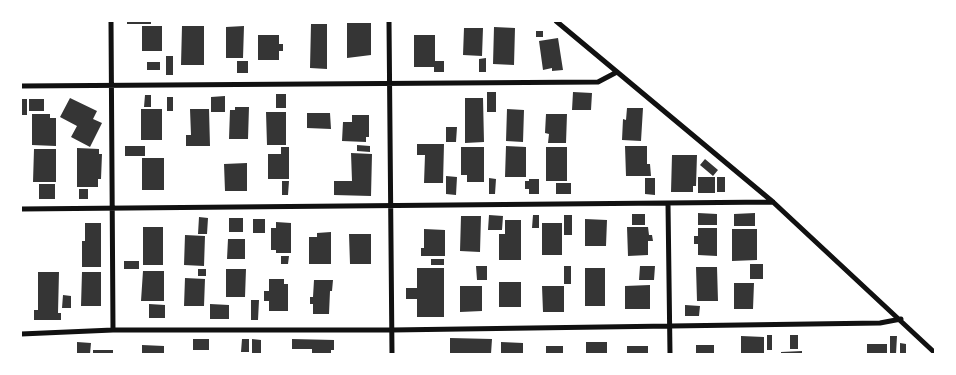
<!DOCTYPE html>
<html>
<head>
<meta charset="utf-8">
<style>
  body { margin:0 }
  #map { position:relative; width:956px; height:375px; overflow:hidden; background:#fff; font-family:Cabin,sans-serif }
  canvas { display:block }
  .frame { position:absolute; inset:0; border:22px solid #fff; pointer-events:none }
</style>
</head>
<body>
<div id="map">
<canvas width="956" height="375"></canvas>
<div class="frame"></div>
</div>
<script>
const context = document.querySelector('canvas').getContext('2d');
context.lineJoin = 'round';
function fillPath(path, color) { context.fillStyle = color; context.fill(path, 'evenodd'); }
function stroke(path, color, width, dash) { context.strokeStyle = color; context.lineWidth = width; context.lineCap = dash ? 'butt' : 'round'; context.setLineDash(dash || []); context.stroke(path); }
fillPath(new Path2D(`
  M127,21H151V24H127Z
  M347,23H371V55L347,58Z
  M311,24H327V69L310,68Z
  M142,26H162V51H142Z
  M182,26H204V65H181Z
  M244,26L243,58H226V27Z
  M494,27L515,28L514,65L493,64Z
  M464,28H483L482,56L463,55Z
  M536,31H543V37H536Z
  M258,35H279V44H283V51H279V60H258Z
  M414,35H435V61H444V72H434V67H414Z
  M558,38L563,70L552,71V68L543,70L539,41Z
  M166,56H173V75H166Z
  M486,58V72H479V59Z
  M237,61H248V73H237Z
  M147,62H160V70H147Z
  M487,92H496V112H487Z
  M573,92L592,93L591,110H572Z
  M276,94H286V108H276Z
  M145,95H151V107H144Z
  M225,96V112H211V97Z
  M167,97H173V111H167Z
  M70,98L97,111L93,119L102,123L90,147L71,137L77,126L60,117Z
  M465,98H483L484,142L465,143Z
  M21,99H27V115H21Z
  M29,99H44V111H29Z
  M235,107H249L248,139H229L230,110H235Z
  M627,108H643L641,141L622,140L623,119L626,120Z
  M141,109H162V140H141Z
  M190,109H209L210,146H186V135H191Z
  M507,109L524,110L523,142L506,141Z
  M266,112H286V145H267Z
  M307,113H330L331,129L307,128Z
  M32,114H50V118H56V146L32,145Z
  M546,114H567L566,143H548L549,134L545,133Z
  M352,115H369V137H366V142L342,141L343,122H352Z
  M446,127H457L456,142H446Z
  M417,144H444L443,183H424L425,155H417Z
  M357,145L370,146V152L357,151Z
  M125,146H145V156H125Z
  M506,146L526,147V177H505Z
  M625,146H647V164H650L651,176H626Z
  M281,147H289V179H268V154H281Z
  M461,147H484V182H467V175H461Z
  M546,147H567V181H546Z
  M77,148L99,149V154H102L101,179H98V187H77Z
  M34,149H56V182H33Z
  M351,153L372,154L371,196L334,195V181H352Z
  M672,155H697L696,186H693V192H671Z
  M142,158H164V190H142Z
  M705,159L718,170L713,176L700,165Z
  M247,163V191H225L224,164Z
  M446,176L457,177L456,195L446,194Z
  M698,177H715V193H698Z
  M717,177H725V192H717Z
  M489,178L496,179L495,194H489Z
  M645,178H655V195L645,194Z
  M529,179H539V194H529V189H525V181H529Z
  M282,181H289L288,195H282Z
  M556,183H571V194H556Z
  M39,184H55V199H39Z
  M79,189H88V199H79Z
  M698,213L717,214V225H698Z
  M755,213V226H734V214Z
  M632,214H645V225H632Z
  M489,215L503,216L502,230H488Z
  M533,215H539V228H532Z
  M564,215H572V235H564Z
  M461,216H481L480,252L460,251Z
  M199,217L208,218L207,234H198Z
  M229,218H243V232H229Z
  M253,219H265V233H253Z
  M585,219L607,220L606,246H585Z
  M505,220H521V260H499V234H505Z
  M276,222L291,223V253H276V250H271V228H276Z
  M85,223H101V267H82V241H85Z
  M542,223H562V255H542Z
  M143,227H163V265H143Z
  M627,227H648L649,235H652L653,241H648V255L628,256Z
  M698,228H717V256L698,255V244H694V236H698Z
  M424,229L445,230V256H421V248H424Z
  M732,229H757V260L732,261Z
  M331,232V264H309V237H317V233Z
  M349,234H371V264H350Z
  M185,235L205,236L204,266L184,265Z
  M228,239H245V259H227Z
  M281,256H289L288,264H281Z
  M431,259H444V265H431Z
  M124,261H139V269H124Z
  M750,264H763V279H750Z
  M476,266H487V280H477Z
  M564,266H571V284H564Z
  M640,266H655L654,280H639Z
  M696,267H717L718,301H697Z
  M417,268H444V317H417V299H406V288H417Z
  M585,268H605V306H585Z
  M198,269H206V276H198Z
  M226,269H246L245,297H226Z
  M143,271H164V301H141Z
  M38,272H59L58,313H61V320H34V310H38Z
  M82,272H101V306H81Z
  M185,278L205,279L204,306H184Z
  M269,279H284V284H288V311H269V301H264V291H269Z
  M314,280H333L332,291H330L329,314H313V304H310V297H313Z
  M499,282H521V307H499Z
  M734,283H754L753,309H734Z
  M650,285V309H625V286Z
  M460,286H482V311L460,312Z
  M542,286H564V312H543Z
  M63,295L71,296V308H62Z
  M251,300H259L258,320H251Z
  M149,304L165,305V318H149Z
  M210,304L229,305V319H210Z
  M685,305L700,306L699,316H685Z
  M767,335H772V350H767Z
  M790,335H798V349H790Z
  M741,336L764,337V353H741Z
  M890,336H897L896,354H890Z
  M450,338L492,339L491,354L450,353Z
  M193,339H209V350H193Z
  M242,339H249V352H241Z
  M252,339L261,340V354H252Z
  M292,339L334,340V350H331V354H312V349H292Z
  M77,342L91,343L90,354H77Z
  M501,342L523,343V354H501Z
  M586,342H607V354H586Z
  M900,343L906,344V354H900Z
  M867,344H887V354H867Z
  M142,345L164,346V354H142Z
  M696,345H714V354H696Z
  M546,346H563V354H546Z
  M627,346H648V354H627Z
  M93,350H113V354H93Z
  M802,351V354H781V352Z`), '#353535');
stroke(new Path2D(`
  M111,21L113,330
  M389,21L392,354
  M556,21L773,202L935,353
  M21,86L598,82L617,72
  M668,204L670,354
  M21,209L773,202
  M21,334L113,330H392L880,323L901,319`), '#111', 5);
</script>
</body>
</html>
